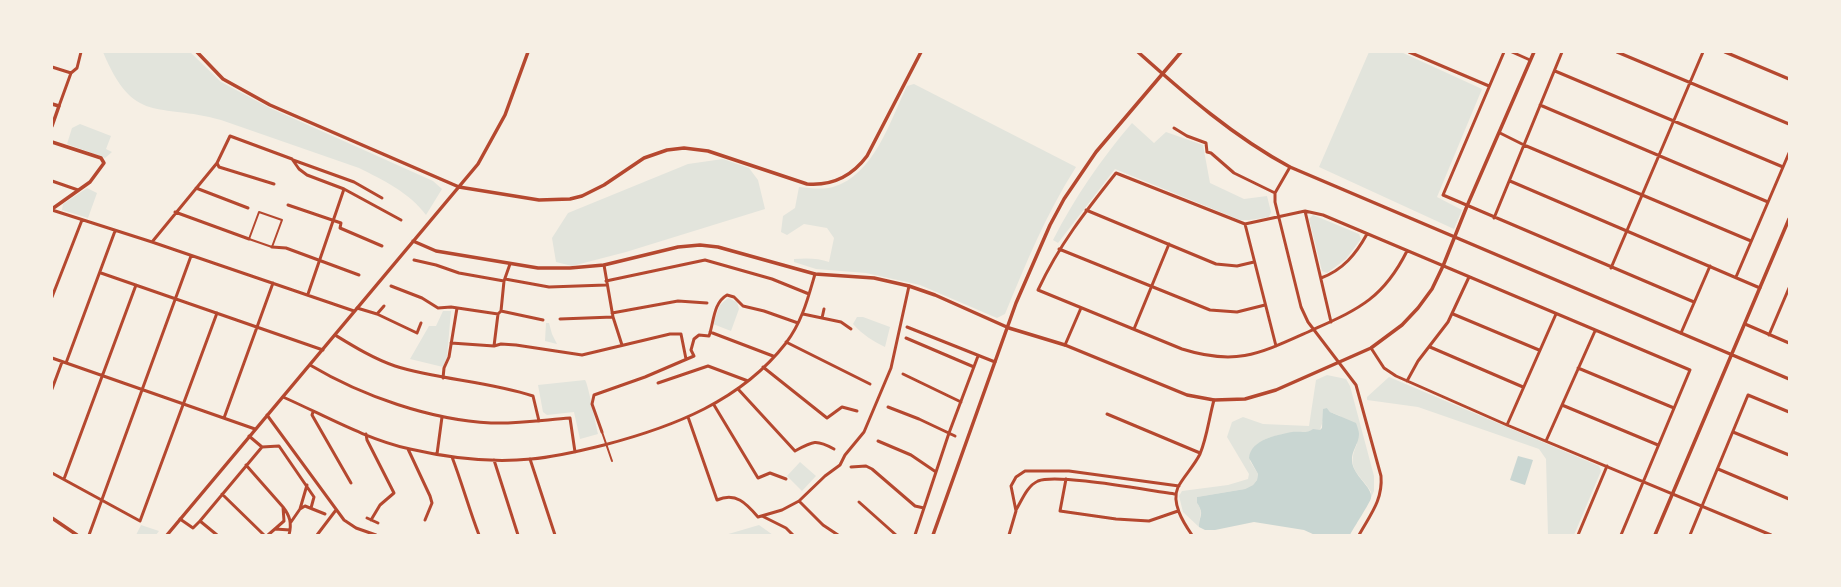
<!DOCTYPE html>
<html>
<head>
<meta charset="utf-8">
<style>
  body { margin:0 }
  #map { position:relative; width:1841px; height:587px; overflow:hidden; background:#f6efe4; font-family:Manrope,sans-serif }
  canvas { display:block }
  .frame { position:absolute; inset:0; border:53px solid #f6efe4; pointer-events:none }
</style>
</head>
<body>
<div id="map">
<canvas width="1841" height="587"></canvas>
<div class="frame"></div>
</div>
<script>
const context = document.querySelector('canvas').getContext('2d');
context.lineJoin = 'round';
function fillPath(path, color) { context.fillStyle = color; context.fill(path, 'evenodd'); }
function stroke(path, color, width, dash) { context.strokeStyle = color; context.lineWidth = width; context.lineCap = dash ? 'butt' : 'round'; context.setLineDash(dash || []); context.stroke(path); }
fillPath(new Path2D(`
  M103,52H190L221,82L270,108L433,181L442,189L426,215C410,193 383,180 359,168L221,120C157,102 134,126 103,52Z
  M1369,52H1401L1482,89L1437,197L1462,210L1454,229L1319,167Z
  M914,84L1076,167C1046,214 1026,263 1005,314L997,318L920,285L866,273L816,269L794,262V259C806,258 819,258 829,262L834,238L827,228L804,224L787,235L781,232L783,216L795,208L799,187C810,188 822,190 833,187C874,175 890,121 907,86Z
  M1132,123L1154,143L1166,132L1203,145L1210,183L1244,199L1267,196L1271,212L1269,217L1249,220H1240L1115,169L1058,243L1053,240C1075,197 1101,159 1132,123Z
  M80,124L111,136L106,149L112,152L105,158L67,144L72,128Z
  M723,159L749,168L758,180L765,209L626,252L572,266L556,262L552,238L568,213L688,164Z
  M87,188L97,193L88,218L62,210L63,204Z
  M1313,215L1359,234L1361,239L1346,259L1327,273L1322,271L1309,219Z
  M728,298L737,302L739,309L731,331L713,324L720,305Z
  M443,311H451L447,357L443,367L410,359L429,326H436Z
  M857,317H863L890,327L885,347C873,341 863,335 853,324Z
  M546,323H549L552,334L557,344L545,341Z
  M1327,375L1346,379L1350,386L1374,476V491L1369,502L1371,492C1360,473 1345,470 1357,444L1340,416L1330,412L1327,408L1320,430C1299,435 1273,430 1255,446L1250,461L1258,474L1257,480L1253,485L1245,489L1197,497V503C1204,513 1199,516 1199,527L1183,512L1179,496L1182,491L1228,485L1248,479L1249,474L1227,437L1232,422L1243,417L1263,424L1309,426L1316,380Z
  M1389,377L1599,466L1601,471L1574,535H1548L1546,459L1539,449L1418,407L1367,400V397Z
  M585,380C588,383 596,426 598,434L580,439L574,412L547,415L543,412L538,385Z
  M800,462L816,476L802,491L787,476Z
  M141,525L159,531L156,535H136Z
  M759,525L773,535H725Z`), '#e2e4dc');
fillPath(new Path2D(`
  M1327,408L1330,412L1356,423C1357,426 1359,431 1359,434C1359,444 1351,451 1352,461C1353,476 1373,487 1371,498C1370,503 1354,527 1350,535H1315L1304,530L1254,522L1215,530H1205L1199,527C1199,515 1205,515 1197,503V497L1245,489L1253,485L1257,480L1258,474L1249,458C1251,439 1277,435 1292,432C1299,431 1307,434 1313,429L1320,430L1322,428L1323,409Z
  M1518,456L1533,460L1525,485L1510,480Z`), '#c9d6d2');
stroke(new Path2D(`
  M259,212L282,220L272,247L249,239Z
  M602,432L612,461`), '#b5482f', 2);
stroke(new Path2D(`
  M1409,52L1489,86
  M1504,52L1443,195L1694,302
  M1512,52L1530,60
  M1617,52L1789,124
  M52,67L71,73
  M1555,71L1783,167
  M1540,105L1768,202
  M59,106L71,73L77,68L81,52
  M1174,128L1187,136L1206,143L1207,152L1211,153L1234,173L1275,193
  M1500,133L1524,145L1751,241
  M293,160L354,182L382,198
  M217,163L219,167L274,184
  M1290,167L1275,193V202L1301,307L1308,322L1356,385L1381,476C1383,500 1370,515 1359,535
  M52,181L78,190
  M1510,181L1760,288
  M196,188L248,208
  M288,205L341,223L340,228L382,246
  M52,210L152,242L354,311
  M1086,210L1216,264L1237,266L1254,262
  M1305,211L1331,322
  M175,212L249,239
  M1494,218L1562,52
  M1245,224L1276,346
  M152,242L217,163L230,136L292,159L299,169L307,175L344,189L401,220
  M272,247L286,248L359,275
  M1059,249L1210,310L1237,312L1265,305
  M1407,251C1382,301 1356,310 1308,332C1259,354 1236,366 1182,349L1038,290C1059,245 1085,212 1116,173L1245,224L1305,211L1323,215L1690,370L1621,535
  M414,260L436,265L459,273L504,281
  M604,265L613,317L622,345
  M1611,268L1703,52
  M101,273L323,350
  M1736,277L1789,153
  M1321,278C1343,270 1356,254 1367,234
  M505,279L549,287L606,285
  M606,281L705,260L772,279L809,294
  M391,286L422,298L438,308L451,307L498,314
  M308,294L344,189
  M52,297L82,220
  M357,308L377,314L417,333L421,323
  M501,311L543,320
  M612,313L678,301L707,303
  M377,314L384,306
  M803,314L841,322L851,329
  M1453,314L1539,350
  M822,318L824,309
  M560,319L613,317
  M1745,324L1789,343
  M907,327L995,362
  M1134,329L1169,244
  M710,332L773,356
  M1681,333L1710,266
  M335,335C353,346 374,359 395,366C440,380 488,381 533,396L539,421
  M1769,335L1789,288
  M906,338L974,367
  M786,342L870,384
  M451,343L494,346L498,314L501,311L504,281L510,264
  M1065,345L1081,308
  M494,346L501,344L516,345L582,355L670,334H681L686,359
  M1430,347L1523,387
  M1371,348L1384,368L1396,376L1507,425L1771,535
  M52,358L255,429
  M66,363L115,231
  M310,365C362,396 431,420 491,423C518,424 544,420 570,418L575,452
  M763,367L827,418L842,407L857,411
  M1578,368L1674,408
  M903,374L961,402
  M443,378L444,368L449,357L457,308
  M1407,381L1418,361L1448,322L1469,277
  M658,383L708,366L748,381
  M52,389L62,362
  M738,389L795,451C813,441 816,439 834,449
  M283,397C324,415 365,439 410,449C449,458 491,463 531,459C556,457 580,451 604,445C673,427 741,401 786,343C802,322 808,298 815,274
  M714,405L758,478L770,473L786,479
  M1562,405L1658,445
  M888,407L919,419L955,436
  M313,412L312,415L351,483
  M1107,414L1200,453
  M267,415L344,520L356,528L376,535
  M688,417L717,500C736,492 746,503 758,517L782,510L799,501L825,476L840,465L845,455L864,432L891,368L909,286
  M224,418L273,283
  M1507,425L1556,314
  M602,432L592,404L594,395L645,377L694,356L691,350L694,339L699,335L709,336C714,322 713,303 727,295L734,297L743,306L764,311L798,323
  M1733,432L1789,455
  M366,434L367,440L394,493L380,505L371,520
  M249,436L262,447L279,446L314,497L311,508
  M878,441L911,455L936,472
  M1546,441L1595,331
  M408,449L430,496L432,503L425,520
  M437,454L442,417
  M452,457C462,483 469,509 479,535
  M530,459L555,535
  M494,460L518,535
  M246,465L283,507L284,521L268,535
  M851,467L866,466L872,469L915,506L924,508
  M1718,469L1789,499
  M52,473L140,521L217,313
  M64,479L136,285
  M1066,479L1060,511L1116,519L1149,521L1178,511
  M222,494L264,535
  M799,501L823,525L838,535
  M859,502L896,535
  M283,507C290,516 292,523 289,535
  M300,509L307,485
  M1016,510C1022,500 1027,486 1038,481C1057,473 1151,491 1176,494
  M762,516L786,528L793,535
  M367,518L378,523
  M180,519L193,528L200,521L217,535
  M200,521L262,447
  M291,522L300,509L305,506L325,514
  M275,529L290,530
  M89,535L191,256
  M317,535L336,510
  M915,535L949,433L978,356
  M1009,535L1016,511L1011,486L1016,477L1025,471H1069L1179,486
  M1192,535C1183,522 1171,503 1178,487C1184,476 1194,466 1200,454C1207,437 1209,418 1214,400
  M1578,535L1607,466
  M1690,535L1748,395L1789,412`), '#b5482f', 3);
stroke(new Path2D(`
  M197,52L223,79L270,105L459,187L539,200L570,199L582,196L604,185L644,158L667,150L684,148L708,151L807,184C832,186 852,176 867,156L921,52
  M1138,52C1185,94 1234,137 1290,167L1789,379
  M1725,52L1789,79
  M52,104L59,106L52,126
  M52,142L101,158L104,163L90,182L52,209
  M413,241L436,251L538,268H570L604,265L678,247L700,245L718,247L815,274L874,278L909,286L935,295L1009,328L1065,345L1187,395L1214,400L1245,399L1276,390L1371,348L1402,325L1418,308L1432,289L1443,266L1467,206L1534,52
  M52,518L77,535
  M167,535L478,164L505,115L528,52
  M933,535L1016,303L1050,225L1064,199L1096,152L1181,52
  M1655,535L1789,219`), '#b5482f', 3.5);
</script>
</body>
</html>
